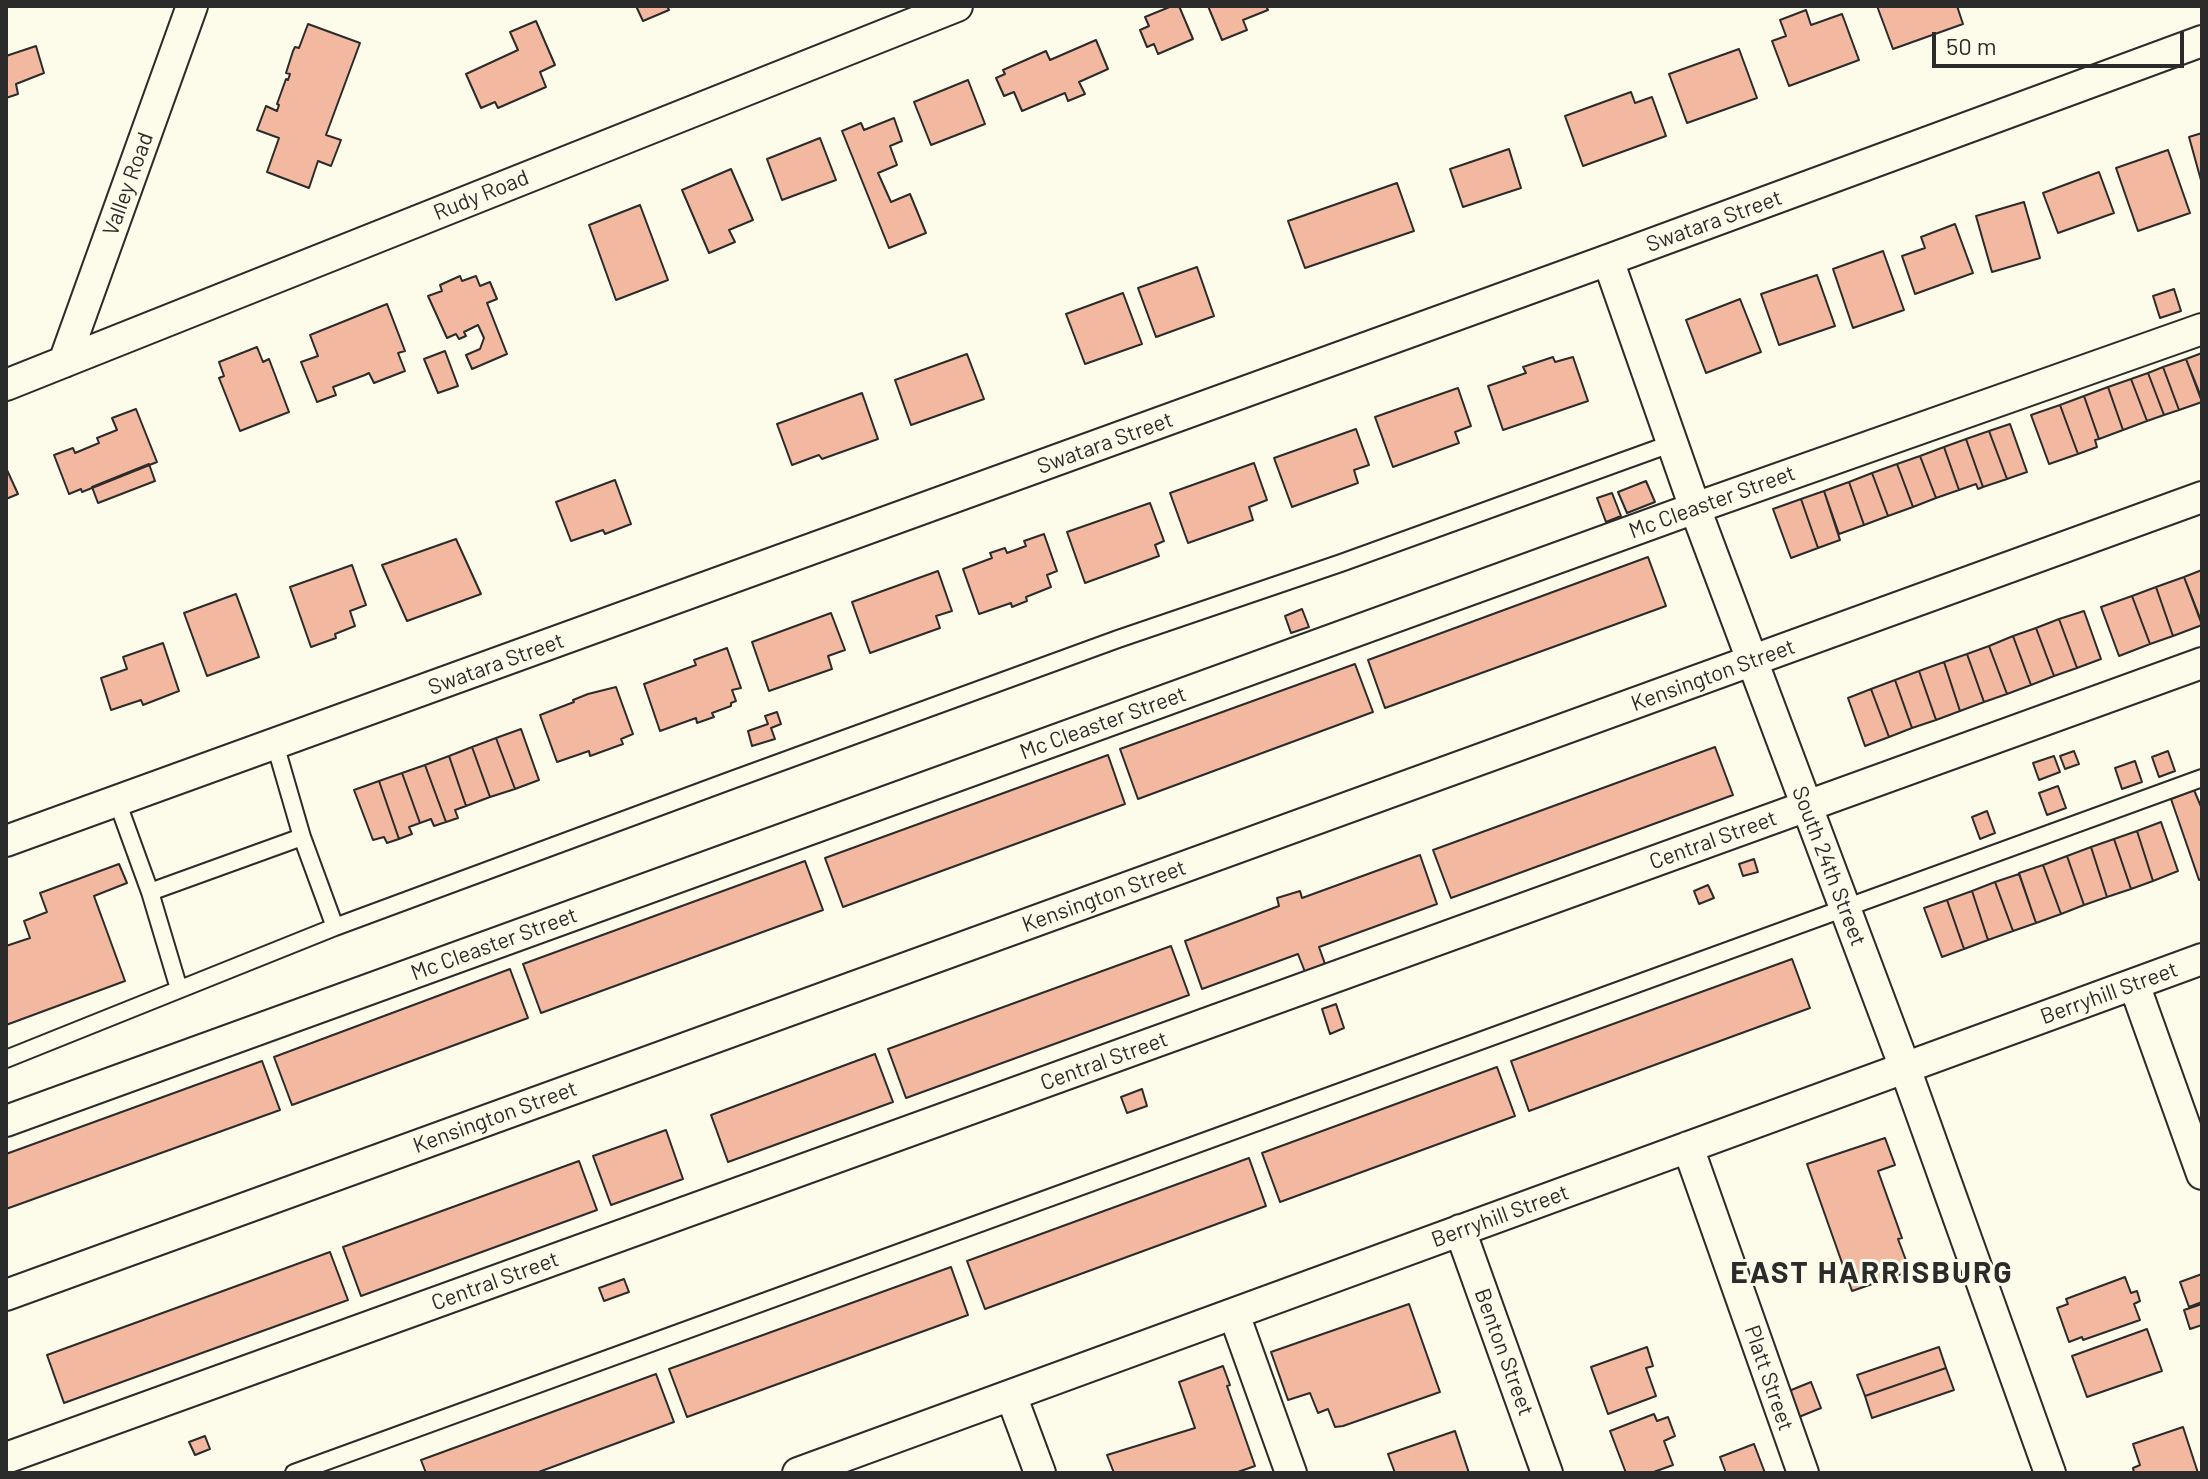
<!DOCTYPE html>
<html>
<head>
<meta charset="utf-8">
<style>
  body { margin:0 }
  #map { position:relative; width:2208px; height:1479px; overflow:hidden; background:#fdfbea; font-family:Barlow,sans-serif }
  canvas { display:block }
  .frame { position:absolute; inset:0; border:8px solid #2b2b2b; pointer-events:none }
  .scale { position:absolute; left:1932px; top:32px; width:252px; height:36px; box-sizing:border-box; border:4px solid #2b2b2b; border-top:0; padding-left:10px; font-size:24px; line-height:28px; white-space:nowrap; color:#2b2b2b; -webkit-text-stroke:6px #fdfbea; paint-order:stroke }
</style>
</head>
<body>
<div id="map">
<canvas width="2208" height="1479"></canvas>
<div class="frame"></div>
<div class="scale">50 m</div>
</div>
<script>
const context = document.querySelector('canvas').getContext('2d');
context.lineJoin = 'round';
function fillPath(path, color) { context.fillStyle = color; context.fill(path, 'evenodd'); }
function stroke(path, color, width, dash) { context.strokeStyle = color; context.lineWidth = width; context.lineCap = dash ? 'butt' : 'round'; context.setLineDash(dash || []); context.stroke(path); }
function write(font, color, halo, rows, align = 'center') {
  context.font = font + ' Barlow,sans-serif'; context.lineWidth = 6; context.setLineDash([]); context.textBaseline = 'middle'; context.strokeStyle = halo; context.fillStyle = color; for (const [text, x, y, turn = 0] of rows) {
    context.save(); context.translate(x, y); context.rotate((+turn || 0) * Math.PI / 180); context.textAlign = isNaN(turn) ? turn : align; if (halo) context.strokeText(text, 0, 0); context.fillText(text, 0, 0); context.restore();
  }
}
const building = new Path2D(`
  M636,6H667L669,10L643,21Z
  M1172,6H1179L1193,39L1158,54L1154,44L1147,47L1140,30L1149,26L1145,17Z
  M1208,6H1266L1268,10L1243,20L1247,30L1222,40Z
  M1877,6H1957L1963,24L1893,49Z
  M1806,10L1811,25L1842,14L1859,60L1789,86L1772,41L1786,36L1780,20Z
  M536,21L555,65L540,72L546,87L498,108L495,102L481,108L466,74L518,50L510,32Z
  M308,24L360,43L326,135L341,140L331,166L318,161L309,188L267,172L279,138L257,130L266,106L277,111L279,105L277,104L286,79L288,80L290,74L286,73L293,51L295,47L299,48Z
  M1096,40L1108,69L1079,82L1085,94L1068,101L1065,93L1022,111L1014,92L1004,96L996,78L1005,74L1003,70L1046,51L1050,60Z
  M36,46L44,73L16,84L18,94L6,98V56Z
  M1739,49L1757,98L1687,123L1669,74Z
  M968,80L985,124L931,145L914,102Z
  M1631,92L1635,103L1652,97L1666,136L1583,166L1565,116Z
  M894,118L902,141L890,146L897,165L878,173L891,202L910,194L926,233L889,248L842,131L861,123L864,130Z
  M2202,133V184L2189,137Z
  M820,138L836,180L782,200L767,159Z
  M1509,149L1521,188L1463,207L1450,169Z
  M2168,150L2190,213L2138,231L2116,168Z
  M731,169L753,220L729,230L735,242L709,253L682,190Z
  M2099,172L2114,213L2058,233L2043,193Z
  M1397,183L1414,231L1305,268L1288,221Z
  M2024,202L2040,258L1992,272L1976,216Z
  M640,205L668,280L616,300L589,225Z
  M1955,224L1973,273L1915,294L1902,256L1925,248L1921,237Z
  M1883,251L1904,310L1853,328L1833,269Z
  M1197,267L1214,316L1156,337L1138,288Z
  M1817,275L1835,326L1779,345L1761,294Z
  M460,276L462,281L476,276L480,286L490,282L497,299L487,303L507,354L472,369L466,355L480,349L484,338L478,325L464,332L466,336L459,339L456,334L447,338L428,296L442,291L440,285Z
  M2174,289L2181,311L2160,318L2153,296Z
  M1123,293L1142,344L1085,364L1066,314Z
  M1740,299L1761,352L1706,373L1686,320Z
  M387,304L405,351L398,353L405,371L374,383L369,373L365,375L333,387L336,395L317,402L301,362L318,356L310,335Z
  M257,347L263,362L269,359L289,412L240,431L219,378L224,376L219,362Z
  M445,351L458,386L438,393L424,359Z
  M2202,353V399L2186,359Z
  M967,354L984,399L911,425L895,380Z
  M1553,357L1555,362L1573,357L1588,401L1503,430L1488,386L1526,373L1523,367Z
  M2186,359L2202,402L2179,410L2163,367Z
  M2163,367L2179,410L2164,415L2148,373Z
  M2148,373L2164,415L2147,421L2131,379Z
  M2131,379L2147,421L2123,430L2108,387Z
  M2108,387L2123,430L2099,439L2084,396Z
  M1458,388L1471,426L1455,432L1459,443L1393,467L1375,417Z
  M862,393L878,439L822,459L819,455L792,465L777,424Z
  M2084,396L2099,439L2095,440L2097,447L2078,454L2060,405Z
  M2060,405L2078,454L2049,464L2031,415Z
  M136,409L157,462L82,492L81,489L69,494L54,455L73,448L75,453L99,443L97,438L117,430L112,418Z
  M2010,424L2027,472L2007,479L1989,431Z
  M1356,429L1369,465L1354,470L1358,483L1292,507L1274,458Z
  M1989,431L2007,479L1983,487L1966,439Z
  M1966,439L1983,487L1978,489L1976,484L1959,490L1944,447Z
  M1944,447L1959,490L1936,498L1920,456Z
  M1920,456L1936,498L1913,507L1897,464Z
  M1254,463L1267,500L1249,507L1253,520L1188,543L1170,493Z
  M149,464L155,481L98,503L92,487Z
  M1897,464L1913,507L1888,516L1872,473Z
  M7,470L18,494L6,499V471Z
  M1872,473L1888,516L1864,525L1849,482Z
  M615,480L631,524L605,534L603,530L571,541L556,502Z
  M1646,481L1655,502L1627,513L1618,492Z
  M1849,482L1864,525L1839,534L1824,491Z
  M1824,491L1840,540L1818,548L1801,499Z
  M1612,493L1621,516L1606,522L1597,498Z
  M1801,499L1818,548L1791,558L1773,509Z
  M1150,503L1164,541L1155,545L1159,556L1085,583L1067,532Z
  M1044,534L1057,571L1047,575L1051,587L1026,597L1027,601L1012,607L1011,603L979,614L963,569L992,558L990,553L1005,548L1007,553L1026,546L1024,541Z
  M456,539L481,594L407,621L382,565Z
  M1648,557L1666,606L1385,708L1368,660Z
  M352,565L366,605L350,611L355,626L335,634L336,638L311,647L290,587Z
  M2202,570V623L2184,577Z
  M938,571L952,611L936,616L940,628L870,653L852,602Z
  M2184,577L2202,625L2173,636L2156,587Z
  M2156,587L2173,636L2150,644L2132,596Z
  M236,594L259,657L207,676L184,613Z
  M2132,596L2150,644L2119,656L2101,607Z
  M1302,609L1309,627L1291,633L1285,616Z
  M2084,611L2101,659L2077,668L2059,619Z
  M831,613L845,650L828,656L832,669L769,691L752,642Z
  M2059,619L2077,668L2054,676L2036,628Z
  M2036,628L2054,676L2031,685L2013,636Z
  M2013,636L2031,685L2007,694L1989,646Z
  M163,643L179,691L143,705L141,700L111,710L101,678L127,669L123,657Z
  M1989,646L2007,694L1984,702L1967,654Z
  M727,648L741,688L732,690L736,701L731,703V706L712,713L714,717L697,723L696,718L660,731L644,684L696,665L694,660Z
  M1967,654L1984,702L1960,711L1944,662Z
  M1944,662L1960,711L1936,720L1919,671Z
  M1355,664L1373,712L1138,799L1120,749Z
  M1919,671L1936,720L1912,728L1895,680Z
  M1895,680L1912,728L1889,737L1871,689Z
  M616,687L633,734L621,739L623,744L590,756L589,751L557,762L540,715L574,702L573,700L588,694Z
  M1871,689L1889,737L1865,746L1848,698Z
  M777,712L781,724L771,728L775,739L752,746L748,731L768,724L765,716Z
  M521,729L539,780L515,789L496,738Z
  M496,738L515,789L490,797L472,747Z
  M472,747L490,797L466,806L449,756Z
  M1715,747L1733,795L1451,898L1433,850Z
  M2074,751L2079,764L2065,769L2060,756Z
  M2168,751L2175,771L2159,777L2152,757Z
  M1108,755L1125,804L843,907L825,858Z
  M449,756L466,806L455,810L458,818L446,822L425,765Z
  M2054,756L2060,772L2039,780L2033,763Z
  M2135,761L2142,782L2122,789L2115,768Z
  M425,765L446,822L434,826L431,819L420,823L402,773Z
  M402,773L420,823L409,827L412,834L399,839L379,781Z
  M379,781L399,839L387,843L384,837L373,840L354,790Z
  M2058,786L2066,808L2047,815L2039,793Z
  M2194,790L2202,809V879L2199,880L2171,799Z
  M1987,811L1995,833L1980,839L1972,817Z
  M2161,822L2178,871L2153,881L2137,831Z
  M2137,831L2153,881L2131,889L2114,839Z
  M2114,839L2131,889L2107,897L2091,847Z
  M2091,847L2107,897L2084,905L2067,856Z
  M1420,855L1437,904L1319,947L1325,964L1305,972L1298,954L1202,989L1185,941L1279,906L1277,898L1300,891L1302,898Z
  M2067,856L2084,905L2061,914L2043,865Z
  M1754,859L1758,872L1743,876L1739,864Z
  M805,861L823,910L541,1013L523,964Z
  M119,864L127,883L94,896L125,981L6,1025V946L30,938L24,921L47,912L40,893Z
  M2043,865L2061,914L2036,923L2019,873Z
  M2019,874L2036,923L2013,931L1995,882Z
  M1995,882L2013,931L1988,940L1972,891Z
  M1708,885L1714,898L1699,904L1694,891Z
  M1972,891L1988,940L1964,949L1947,900Z
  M1947,900L1964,949L1942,957L1924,908Z
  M1171,946L1189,995L906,1098L888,1049Z
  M1792,959L1810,1008L1529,1111L1511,1061Z
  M510,969L528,1018L292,1105L274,1057Z
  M1336,1004L1344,1028L1330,1034L1322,1009Z
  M875,1054L893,1102L728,1162L711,1115Z
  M262,1061L280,1110L6,1209V1154Z
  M1497,1067L1515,1116L1280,1202L1262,1153Z
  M1142,1089L1147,1106L1127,1113L1121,1097Z
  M666,1130L683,1179L611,1205L593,1156Z
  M1885,1138L1895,1165L1878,1171L1902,1238L1898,1239L1910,1271L1852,1291L1807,1164Z
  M1249,1158L1266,1206L985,1309L967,1261Z
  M579,1161L597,1210L361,1296L343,1247Z
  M330,1252L348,1300L64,1403L47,1355Z
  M951,1267L968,1315L687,1417L669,1369Z
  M2202,1274V1302L2189,1307L2180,1282Z
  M2125,1277L2131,1293L2137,1291L2140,1301L2134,1304L2140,1320L2083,1340L2082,1337L2069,1342L2057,1308L2068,1304L2066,1299Z
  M624,1279L629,1292L604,1301L599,1288Z
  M1409,1304L1440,1392L1343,1426L1335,1427L1328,1409L1318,1413L1310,1393L1288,1400L1271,1352Z
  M2202,1304V1325L2190,1329L2184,1310Z
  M2147,1329L2162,1371L2087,1397L2072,1356Z
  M1647,1347L1653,1366L1646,1368L1656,1396L1608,1414L1591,1367Z
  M1939,1347L1946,1368L1865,1396L1857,1375Z
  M1223,1366L1230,1385L1227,1386L1255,1466L1235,1473H1114L1107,1455L1195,1428L1179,1382Z
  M1946,1368L1954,1390L1872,1418L1865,1396Z
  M656,1374L674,1422L536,1473H426L421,1460Z
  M1811,1382L1821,1408L1794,1419L1784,1393Z
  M1654,1414L1657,1421L1668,1417L1675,1436L1664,1441L1673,1465L1651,1473H1626L1610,1431Z
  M2183,1427L2198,1473H2134L2133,1468L2140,1465L2133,1444Z
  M1455,1431L1469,1473H1395L1388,1454Z
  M205,1436L210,1449L195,1455L189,1442Z
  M1754,1444L1765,1473H1726L1720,1457Z`);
fillPath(building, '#f2b8a0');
stroke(building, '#2b2b2b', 2);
const lane = new Path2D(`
  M275,744L302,837L335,927
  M117,801L150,892L302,837
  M150,892L179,989
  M6,1059L335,927L729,781L1118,639L1341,563L1673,443
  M294,1473L2202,778`);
const street = new Path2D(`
  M1608,260L1695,508L1905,1068L2050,1473
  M64,362L192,6
  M6,385L957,6
  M6,841L1608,260L2202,41
  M2134,984L2202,1174
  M6,1121L1695,508L2202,329
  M1688,1147L1803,1473
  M1460,1230L1547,1473
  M6,1295L2202,497
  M1234,1314L1291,1473
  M1011,1395L1040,1473
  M6,1458L2202,663
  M798,1473L2202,959`);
stroke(lane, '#2b2b2b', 20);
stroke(street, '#2b2b2b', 34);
stroke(lane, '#fdfbea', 16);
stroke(street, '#fdfbea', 30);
write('22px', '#2b2b2b', '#fdfbea', [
  ["Valley Road",128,184,-70],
  ["Rudy Road",481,195,-22],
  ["Swatara Street",1714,221,-20],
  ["Swatara Street",1105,443,-20],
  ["Mc Cleaster Street",1712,502,-20],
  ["Swatara Street",496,664,-20],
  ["Kensington Street",1713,675,-20],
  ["Mc Cleaster Street",1103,723,-20],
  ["Central Street",1713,840,-20],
  ["South 24th Street",1829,866,69],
  ["Kensington Street",1104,896,-20],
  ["Mc Cleaster Street",494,944,-20],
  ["Berryhill Street",2109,993,-20],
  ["Central Street",1104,1061,-20],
  ["Kensington Street",495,1117,-20],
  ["Berryhill Street",1500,1216,-20],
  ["Central Street",495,1281,-20],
  ["Benton Street",1504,1352,70],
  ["Platt Street",1769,1378,71]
]);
context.letterSpacing = '2px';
write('bold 30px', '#2b2b2b', '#fdfbea', [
  ["EAST HARRISBURG",1872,1273]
]);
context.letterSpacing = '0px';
</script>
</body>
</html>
